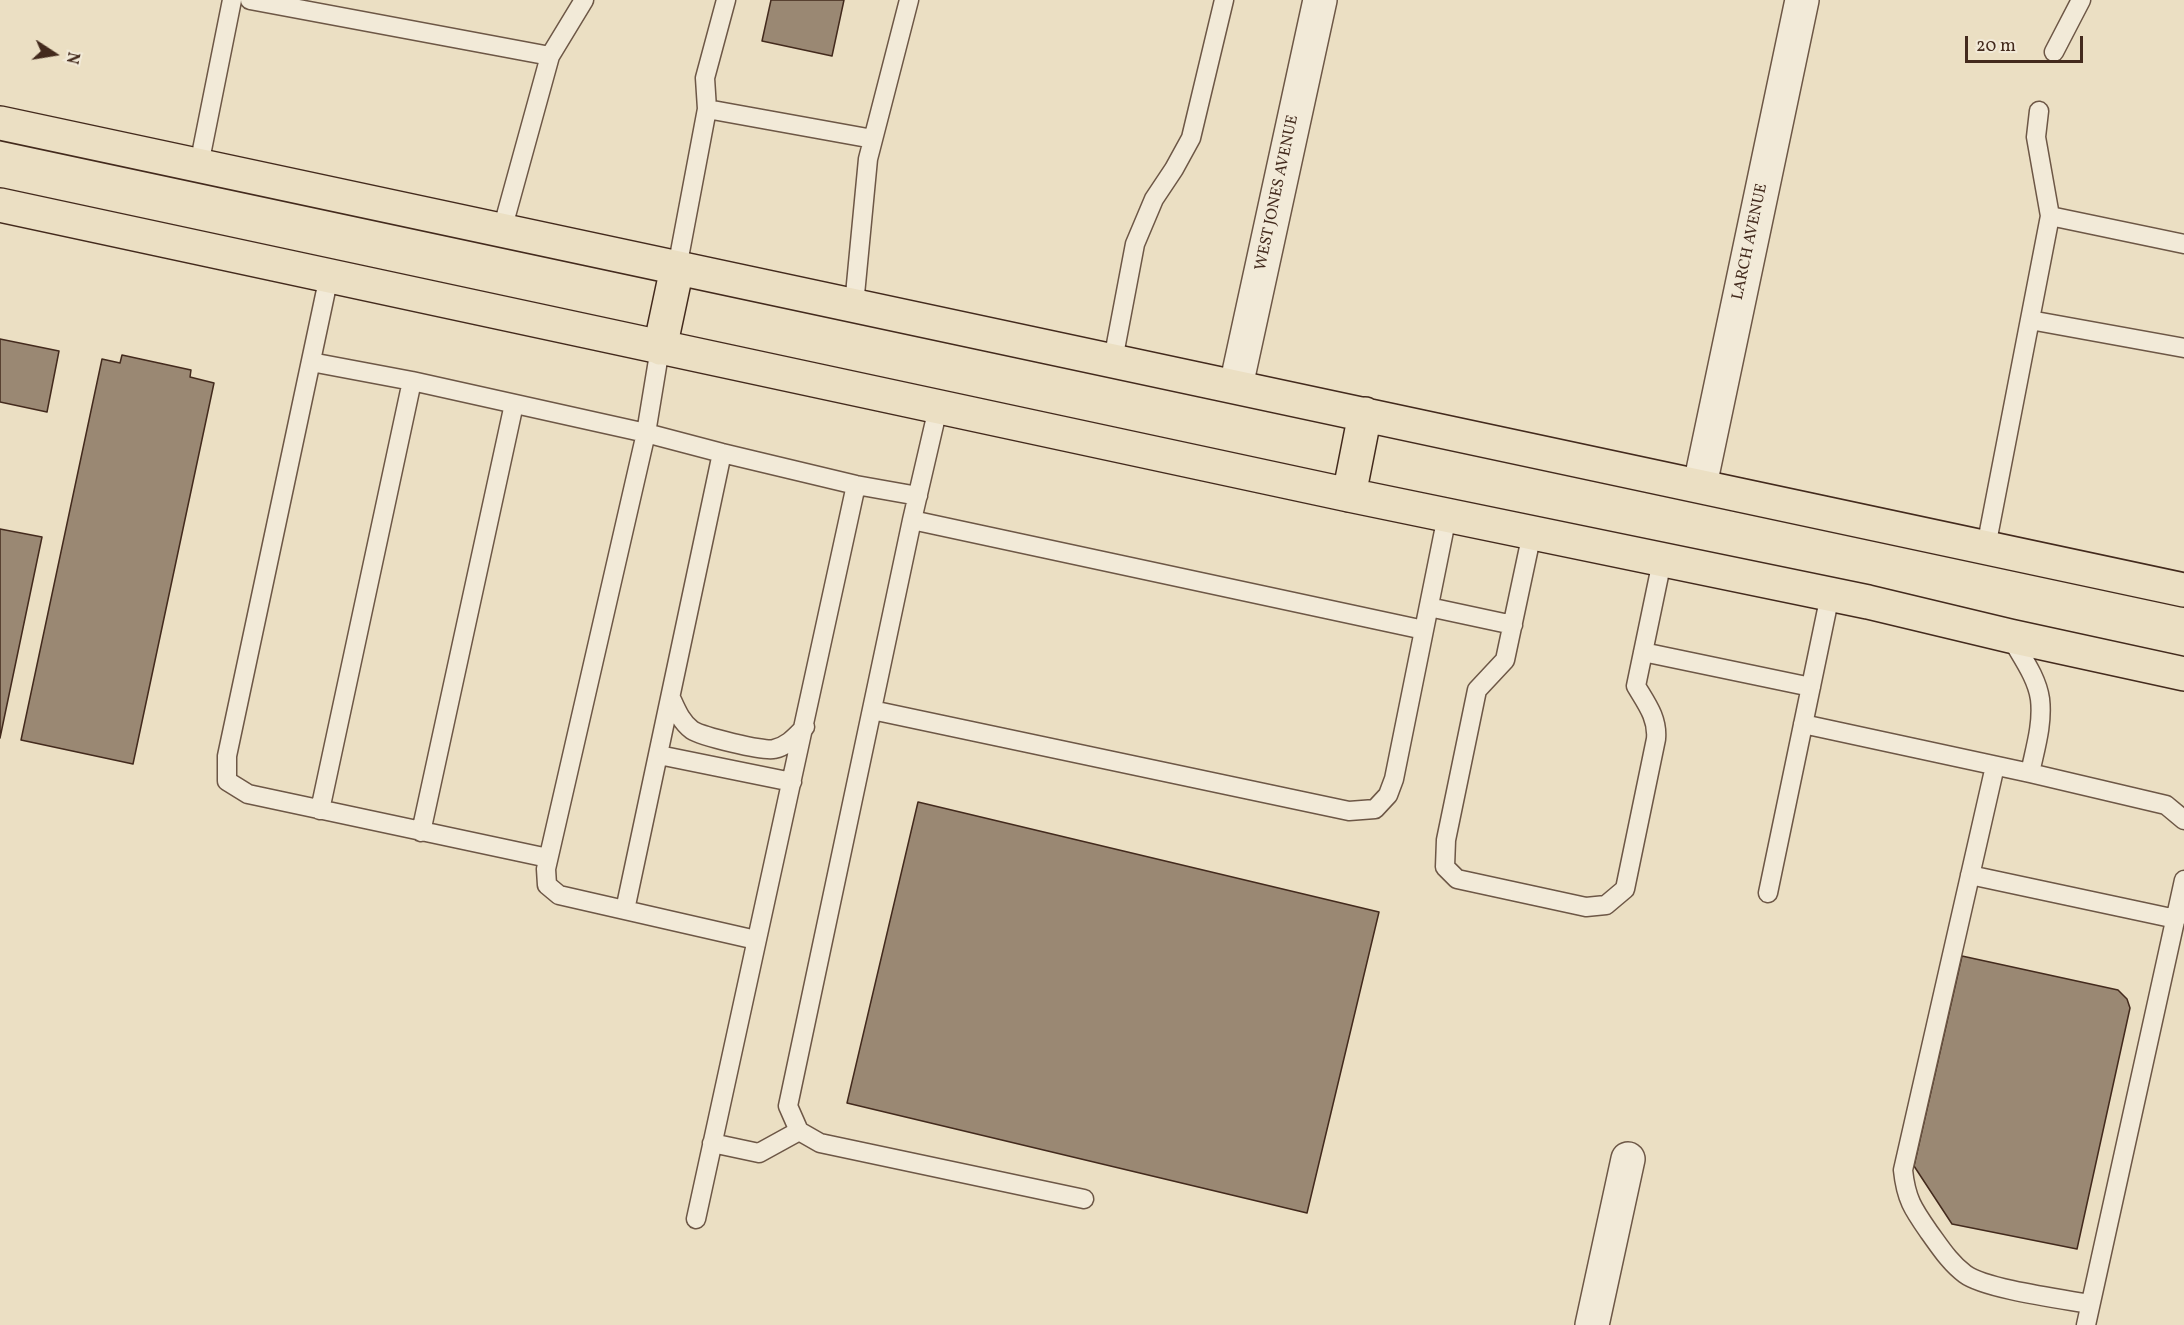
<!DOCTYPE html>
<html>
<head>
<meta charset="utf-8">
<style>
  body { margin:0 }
  #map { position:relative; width:2184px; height:1325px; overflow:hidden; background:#ebdfc3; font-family:Vollkorn,serif }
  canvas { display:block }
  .north { position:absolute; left:24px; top:24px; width:60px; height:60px; -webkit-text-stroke:4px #f2ead8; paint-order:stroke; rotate:102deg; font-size:16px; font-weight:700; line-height:24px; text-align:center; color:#432a1d }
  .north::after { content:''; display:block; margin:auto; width:21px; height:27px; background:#432a1d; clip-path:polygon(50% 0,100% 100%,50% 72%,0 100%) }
  .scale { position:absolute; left:1965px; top:36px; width:118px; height:27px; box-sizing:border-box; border:3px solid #432a1d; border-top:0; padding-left:8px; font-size:18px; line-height:21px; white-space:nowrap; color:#432a1d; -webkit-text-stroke:4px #f2ead8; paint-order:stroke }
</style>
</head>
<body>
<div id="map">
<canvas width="2184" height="1325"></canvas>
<div class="north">N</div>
<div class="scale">20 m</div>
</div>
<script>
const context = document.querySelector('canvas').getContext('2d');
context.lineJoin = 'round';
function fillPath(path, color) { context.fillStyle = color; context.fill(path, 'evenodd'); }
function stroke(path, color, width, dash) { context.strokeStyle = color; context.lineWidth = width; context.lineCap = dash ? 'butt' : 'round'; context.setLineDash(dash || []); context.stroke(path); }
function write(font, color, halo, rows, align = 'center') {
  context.font = font + ' Vollkorn,serif'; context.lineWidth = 6; context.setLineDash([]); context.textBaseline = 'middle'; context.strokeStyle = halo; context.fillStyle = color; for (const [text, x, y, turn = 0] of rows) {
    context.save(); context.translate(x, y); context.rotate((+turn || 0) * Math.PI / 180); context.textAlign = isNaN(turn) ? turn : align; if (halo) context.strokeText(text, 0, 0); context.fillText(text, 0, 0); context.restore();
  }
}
const building = new Path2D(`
  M771,0H844L832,56L762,41Z
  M0,339L59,351L47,412L0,402Z
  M122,355L191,370L190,377L214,383L133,764L21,740L102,359L120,363Z
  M0,529L42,537L0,738Z
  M918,802L1379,912L1307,1213L847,1103Z
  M1962,956L2118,990L2127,999L2130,1008L2077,1249L1952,1224L1914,1166Z`);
fillPath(building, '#9a8873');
stroke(building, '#432a1d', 1.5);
const lane = new Path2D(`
  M250,0L550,56
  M2054,52L2081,0
  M707,109L873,139
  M199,165L232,0
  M2050,216L2184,244
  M502,230L550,56L584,0
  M677,268L707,109L705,78L726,0
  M329,276L227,756V781L248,794L548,858
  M854,305L868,159L909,0
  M2030,320L2184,348
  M660,348L646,433L546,869L547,885L559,895L756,940
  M1113,360L1135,244L1154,199L1174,169L1191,138L1224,0
  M311,362L412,381L646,433L722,453L856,485L918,496
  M938,408L912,520L788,1106L799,1131L820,1143L1084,1199
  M912,520L1424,630
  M1532,533L1505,660L1477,690L1446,840L1445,867L1457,879L1586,907L1606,905L1625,889L1656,739C1658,718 1646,703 1636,686L1662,561
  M1986,547L2050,216L2036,137L2039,111
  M1429,607L1513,625
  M2010,636C2021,656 2037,677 2040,699C2043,724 2035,749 2030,773
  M1643,652L1811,687
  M671,698C676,709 681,722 692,730C701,736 764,752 774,749C788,746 796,736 805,727
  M872,710L1349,811L1375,809L1388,795L1394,779L1447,516
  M1803,724L2030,773L2166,805L2184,820
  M659,755L792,782
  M1995,766L1903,1170C1906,1199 1913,1209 1929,1232C1940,1247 1950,1263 1965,1274C1985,1289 2062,1299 2090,1304
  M320,810L412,381
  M421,832L514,404
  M1970,875L2176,919
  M1768,893L1830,595
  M625,910L722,453
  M712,1143L759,1153L799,1131
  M696,1219L856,485
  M2086,1325L2184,880`);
const street = new Path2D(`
  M1236,386L1320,0
  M1700,485L1802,0
  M1592,1325L1628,1159`);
const primary = new Path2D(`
  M0,123L2184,590
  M0,205L1349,495L1868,602L2010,636L2184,674
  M660,348L677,268
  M1349,495L1365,414`);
stroke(lane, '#6d5746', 21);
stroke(street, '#6d5746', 36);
stroke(primary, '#432a1d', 36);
stroke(lane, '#f2ead8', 18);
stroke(street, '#f2ead8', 33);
stroke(primary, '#ebdfc3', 33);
write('16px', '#432a1d', '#f2ead8', [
  ["WEST JONES AVENUE",1278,193,-78],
  ["LARCH AVENUE",1751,242,-78]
]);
</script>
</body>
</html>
